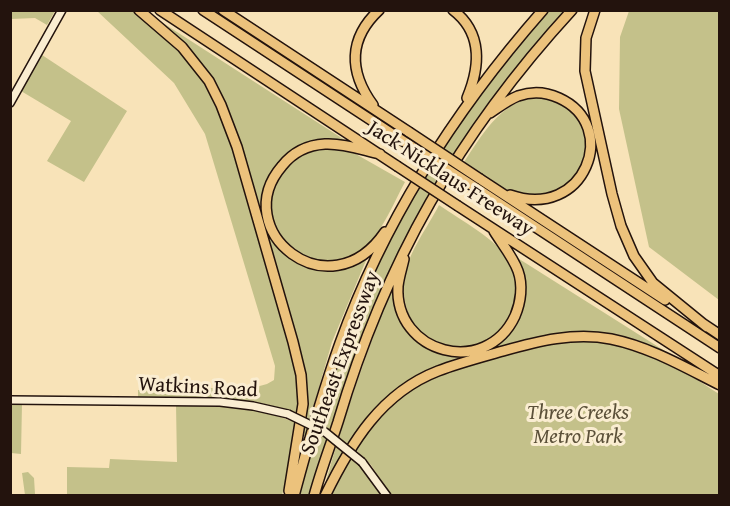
<!DOCTYPE html>
<html>
<head>
<meta charset="utf-8">
<style>
  body { margin:0 }
  #map { position:relative; width:730px; height:506px; overflow:hidden; background:#f8e3b8; font-family:"Gentium Book Plus",serif }
  canvas { display:block }
  .frame { position:absolute; inset:0; border:12px solid #23130d; pointer-events:none }
</style>
</head>
<body>
<div id="map">
<canvas width="730" height="506"></canvas>
<div class="frame"></div>
</div>
<script>
const context = document.querySelector('canvas').getContext('2d');
context.lineJoin = 'round';
function fillPath(path, color) { context.fillStyle = color; context.fill(path, 'evenodd'); }
function stroke(path, color, width, dash) { context.strokeStyle = color; context.lineWidth = width; context.lineCap = dash ? 'butt' : 'round'; context.setLineDash(dash || []); context.stroke(path); }
function write(font, color, halo, rows, align = 'center') {
  context.font = font + ' "Gentium Book Plus",serif'; context.lineWidth = 6; context.setLineDash([]); context.textBaseline = 'middle'; context.strokeStyle = halo; context.fillStyle = color; for (const [text, x, y, turn = 0] of rows) {
    context.save(); context.translate(x, y); context.rotate((+turn || 0) * Math.PI / 180); context.textAlign = isNaN(turn) ? turn : align; if (halo) context.strokeText(text, 0, 0); context.fillText(text, 0, 0); context.restore();
  }
}
fillPath(new Path2D(`
  M10,11L11,10L55,11L47,25L35,18L11,19Z
  M97,11H133L179,48L207,83L228,129L296,367L300,411L292,456L282,495L67,496V467L109,468L110,459L177,462L176,405C215,405 255,405 291,421L295,413C247,394 189,397 138,398V390L256,387L267,384L274,380L275,366L205,134L174,83Z
  M548,11H568C479,103 408,215 362,335C342,387 328,442 312,495L298,496C316,432 334,370 358,309C398,205 471,91 548,11Z
  M629,11H719V300L649,247L619,109L620,37Z
  M163,23L351,144C344,143 335,140 328,141C320,143 310,149 303,153C295,156 283,159 278,165C267,175 265,190 265,203C264,262 319,283 367,258L332,342L305,436H303L306,398L226,110L162,25Z
  M42,55L127,111L84,182L47,161L71,121L21,91Z
  M531,97C615,94 598,221 511,191C494,186 478,172 464,162C482,135 498,106 531,97Z
  M323,147L344,149L354,153L405,182C394,202 378,242 357,254C309,281 251,231 277,181C280,176 282,169 286,165C296,154 310,151 323,147Z
  M439,205C460,220 497,239 510,262C518,276 518,292 514,307C494,374 392,356 405,275C409,251 428,227 439,205Z
  M516,257L668,353L667,354L594,335L469,358L379,405L363,422L348,443L330,482L326,481C345,414 367,350 393,286L395,287L398,314L404,326L413,337L427,347L452,354L506,337L514,326L520,315L515,258Z
  M590,340C644,346 675,365 719,394V495H391L371,465L353,447C364,434 373,419 385,408C436,364 525,343 590,340Z
  M10,404H22L21,454L11,453Z
  M349,455L364,470L383,496H331Z
  M28,472L34,478L35,494L41,495H25L22,473Z`), '#c4c18a');
const secondary = new Path2D(`
  M10,103L62,10
  M10,400L220,402L253,406L288,414
  M362,462L387,496`);
const highway = new Path2D(`
  M139,10L182,47L209,81L221,105L237,147L293,342L301,375L303,404L289,491
  M160,10L397,166
  M203,10L400,139
  M223,10L409,132
  M453,10C483,33 480,67 467,98
  M595,10L586,38L585,71L612,194L621,226L634,256L653,283L707,327
  M373,105C349,72 348,39 379,10
  M490,113C499,107 508,100 518,96C532,91 546,92 559,98C621,126 585,221 510,195
  M380,154C362,150 343,143 325,144C308,145 293,152 282,166C227,230 329,314 385,232
  M480,179L665,300
  M476,188L720,348
  M458,206L720,376
  M404,259C402,268 399,277 398,286C394,354 486,378 515,316C521,302 523,285 518,271C513,257 502,244 494,231
  M702,323L720,335
  M294,496C308,444 322,393 340,343C385,219 456,109 543,10
  M314,496C321,470 330,447 338,422C385,263 459,133 572,10
  M325,496C351,443 381,393 438,371C459,363 482,357 503,351C538,341 574,332 611,339C650,347 684,367 720,385`);
stroke(secondary, '#23130d', 10);
stroke(highway, '#23130d', 12);
stroke(secondary, '#faedd1', 7);
stroke(highway, '#ecc27c', 9);
const secondaryBridge = new Path2D(`
  M288,414L325,432L362,462`);
const highwayBridge = new Path2D(`
  M409,132L480,179
  M400,139L476,188
  M397,166L458,206`);
stroke(secondaryBridge, '#23130d', 10, []);
stroke(highwayBridge, '#23130d', 12, []);
stroke(secondaryBridge, '#faedd1', 7);
stroke(highwayBridge, '#ecc27c', 9);
write('21px', '#23130d', '#faedd1', [
  ["Jack Nicklaus Freeway",450,179,33],
  ["Southeast Expressway",341,363,-70],
  ["Watkins Road",198,388,3]
]);
write('italic 21px', '#5b5039', '#faedd1', [
  ["Three Creeks",578,414],
  ["Metro Park",578,438]
]);
</script>
</body>
</html>
